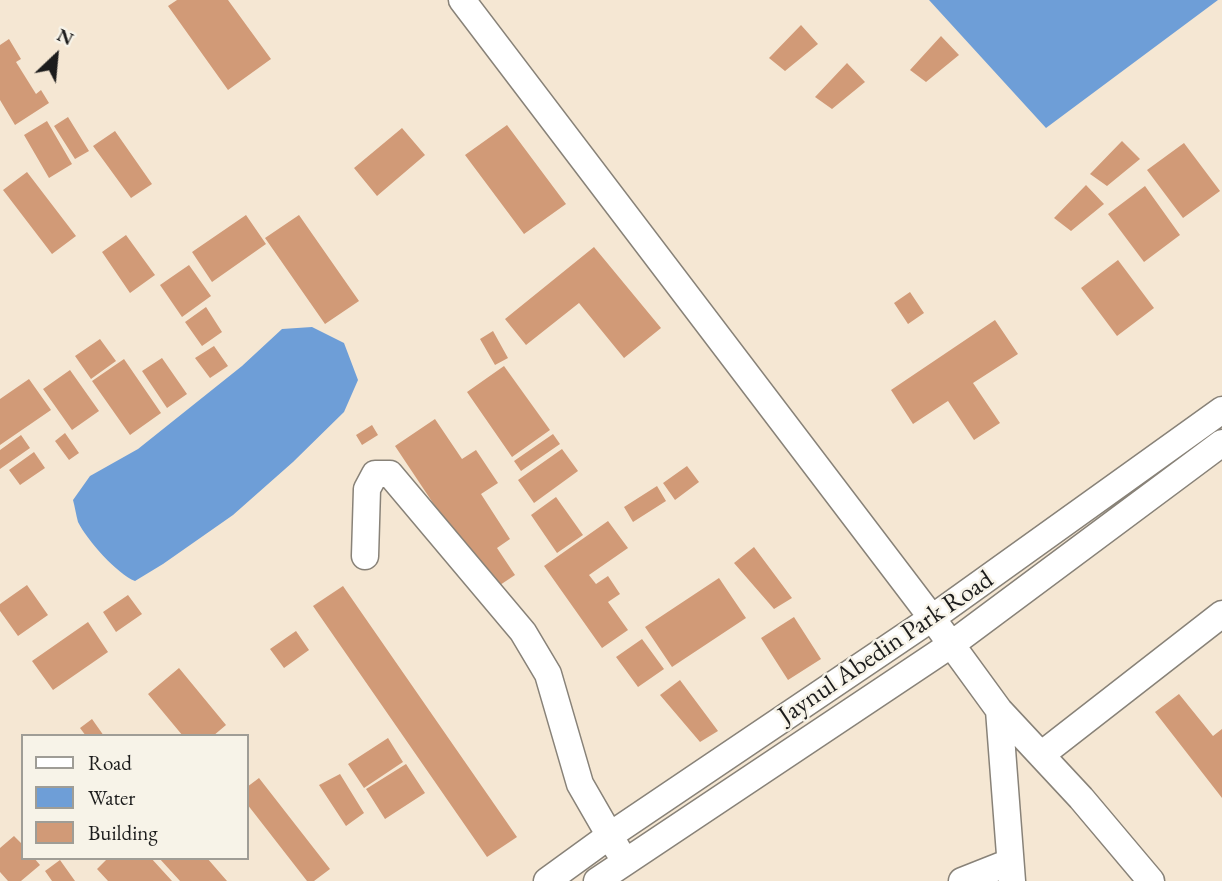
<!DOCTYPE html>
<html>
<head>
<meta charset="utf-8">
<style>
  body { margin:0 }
  #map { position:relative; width:1222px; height:881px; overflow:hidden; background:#f5e7d3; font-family:"EB Garamond",serif }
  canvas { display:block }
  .legend { position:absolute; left:21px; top:734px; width:228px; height:126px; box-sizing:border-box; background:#f7f3e8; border:2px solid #9f9d96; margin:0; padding:9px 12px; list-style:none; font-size:21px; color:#1c1c1c }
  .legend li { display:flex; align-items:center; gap:14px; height:35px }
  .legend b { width:35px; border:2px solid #9f9d96 }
  .north { position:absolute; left:21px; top:21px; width:70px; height:70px; -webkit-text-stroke:5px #f7f3e8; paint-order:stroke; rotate:26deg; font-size:19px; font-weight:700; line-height:28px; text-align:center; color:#1c1c1c }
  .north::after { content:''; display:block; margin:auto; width:24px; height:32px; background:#1c1c1c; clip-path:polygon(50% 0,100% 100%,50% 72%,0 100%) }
</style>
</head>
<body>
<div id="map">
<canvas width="1222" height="881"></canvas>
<ul class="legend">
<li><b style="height:9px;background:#fff"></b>Road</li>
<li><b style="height:19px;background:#6e9ed7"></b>Water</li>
<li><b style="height:19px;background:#d19a77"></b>Building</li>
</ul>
<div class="north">N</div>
</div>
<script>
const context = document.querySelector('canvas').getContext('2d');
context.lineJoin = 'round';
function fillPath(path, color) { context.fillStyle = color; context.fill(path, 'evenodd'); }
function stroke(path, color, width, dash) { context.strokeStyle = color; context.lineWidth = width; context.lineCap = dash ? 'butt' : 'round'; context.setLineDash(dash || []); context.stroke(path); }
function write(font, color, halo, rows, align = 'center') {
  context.font = font + ' "EB Garamond",serif'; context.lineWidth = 5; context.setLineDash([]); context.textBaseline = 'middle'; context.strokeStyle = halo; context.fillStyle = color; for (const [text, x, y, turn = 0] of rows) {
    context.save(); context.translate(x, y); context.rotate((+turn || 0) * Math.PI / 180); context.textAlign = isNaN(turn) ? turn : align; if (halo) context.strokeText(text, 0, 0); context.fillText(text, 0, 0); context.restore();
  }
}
fillPath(new Path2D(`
  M929,0H1218L1046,128Z
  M312,327L344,343L358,380L344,412L293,462L233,515L163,564L135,581C117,574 87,540 78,522C76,515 75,507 73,500L90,476L138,449L242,366L282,329Z`), '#6e9ed7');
fillPath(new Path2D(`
  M177,0H228L271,59L228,90L168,6Z
  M801,25L818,44L785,71L769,58Z
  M941,36L959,55L926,82L910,70Z
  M9,39L21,59L16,62L36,94L41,90L49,103L15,125L0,100V45Z
  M847,63L865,82L832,109L815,97Z
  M68,117L89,151L75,159L54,126Z
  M47,121L72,164L49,178L24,135Z
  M507,125L566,204L524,234L465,155Z
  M402,128L425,155L377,196L354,168Z
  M115,131L152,184L131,198L93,146Z
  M1122,141L1140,159L1107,186L1090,174Z
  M1184,143L1220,191L1183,218L1147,170Z
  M27,172L76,236L52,254L3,190Z
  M1086,185L1104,204L1071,231L1054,218Z
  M1145,186L1180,235L1144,262L1108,214Z
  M246,215L266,244L212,282L192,252Z
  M299,215L359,301L325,324L265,238Z
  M126,235L155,275L130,293L102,252Z
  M594,247L661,328L624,358L579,303L526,345L505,319Z
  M1118,260L1154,308L1117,336L1081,288Z
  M189,265L211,296L182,317L160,285Z
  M910,292L924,313L908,324L894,303Z
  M206,307L222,332L202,346L185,322Z
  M995,320L1018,354L973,383L1000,423L974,440L948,401L913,424L891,390Z
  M493,331L508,358L495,365L480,339Z
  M100,339L116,361L91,379L75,356Z
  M214,346L228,366L210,378L195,358Z
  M162,358L187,394L167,408L142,371Z
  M124,359L161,413L130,435L92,381Z
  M504,366L550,430L512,457L467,392Z
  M70,370L99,411L72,430L43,389Z
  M29,379L51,410L0,445V399Z
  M435,419L462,459L476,450L498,483L481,494L510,539L497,548L515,575L497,587L473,563L395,446Z
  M372,425L378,435L362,445L356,435Z
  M65,433L79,453L69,460L55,441Z
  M553,434L560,444L521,471L514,461Z
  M21,435L30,448L0,469V450Z
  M562,449L578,471L534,503L518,480Z
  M34,452L45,468L20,485L9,470Z
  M687,466L699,482L675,500L663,483Z
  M657,486L666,501L633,522L624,507Z
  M556,497L583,535L557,553L531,515Z
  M608,521L628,548L589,575L596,584L608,576L620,594L608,602L628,630L602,648L544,566Z
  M754,547L792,598L774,609L734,563Z
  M719,578L746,618L672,667L645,627Z
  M27,585L48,615L18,636L0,611V604Z
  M343,586L517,837L487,857L313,606Z
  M128,595L142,614L116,632L103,612Z
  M794,617L821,659L788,680L761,638Z
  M88,622L108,652L53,690L32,661Z
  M296,631L309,650L284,668L270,649Z
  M642,639L664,669L638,687L616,657Z
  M179,668L226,725L213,736H183L148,694Z
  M680,680L718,731L700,742L660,695Z
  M1179,694L1213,736L1222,729V798L1155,712Z
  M92,719L104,736H86L80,728Z
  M388,738L403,762L364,788L348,764Z
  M406,764L425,793L385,819L366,789Z
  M340,774L364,813L346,826L319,785Z
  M259,778L330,869L314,881H307L247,804V787Z
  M14,836L23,845V858H34L40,865L21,881H8L0,872V848Z
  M108,858H151L172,881H108L97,869Z
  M159,858H207L227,881H180Z
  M60,860L75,881H52L45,871Z`), '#d19a77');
const minor = new Path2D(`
  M462,0L932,618L999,710L1081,798L1151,881
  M365,556L367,489L375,474H390L523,632L548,674L580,784L618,850
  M999,710L1012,881
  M1041,755L1222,614
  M547,881L609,836L932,618L1222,410
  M597,881L952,644L1222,443
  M962,881L1010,862`);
stroke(minor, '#888278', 29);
stroke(minor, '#fff', 26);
write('26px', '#1c1c1c', '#f7f3e8', [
  ["Jaynul Abedin Park Road",886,648,-34]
]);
</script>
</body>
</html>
